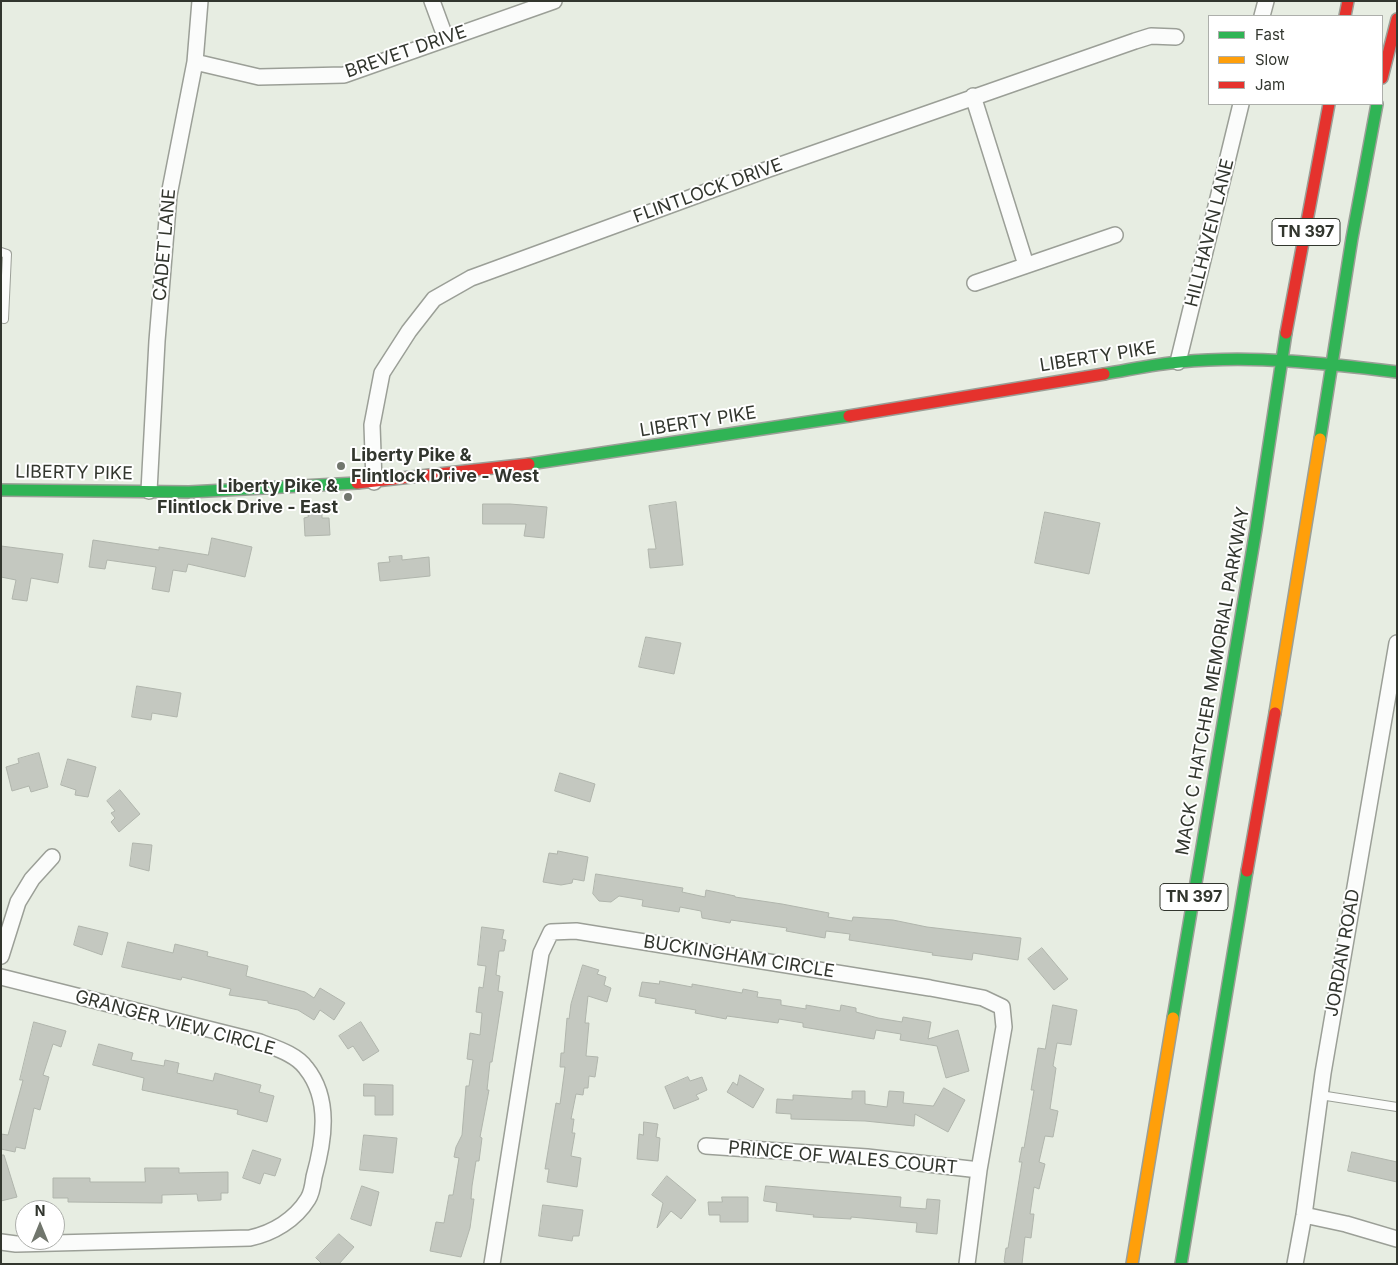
<!DOCTYPE html>
<html>
<head>
<meta charset="utf-8">
<style>
  body { margin:0 }
  #map { position:relative; width:1398px; height:1265px; overflow:hidden; background:#e7ede2; font-family:Inter,sans-serif }
  canvas { display:block }
  .frame { position:absolute; inset:0; border:2px solid #32362e; pointer-events:none }
  .legend { position:absolute; left:1208px; top:15px; width:175px; height:90px; box-sizing:border-box; background:#fff; border:1px solid #adafab; margin:0; padding:6px 9px; list-style:none; font-size:15px; color:#32362e }
  .legend li { display:flex; align-items:center; gap:10px; height:25px }
  .legend b { width:25px; border:1px solid #adafab }
  .north { position:absolute; left:15px; top:1200px; width:50px; height:50px; box-sizing:border-box; background:#fff; border:1px solid #adafab; border-radius:50%; rotate:0deg; font-size:14px; font-weight:700; line-height:20px; text-align:center; color:#32362e }
  .north::after { content:''; display:block; margin:auto; width:18px; height:22px; background:#71766d; clip-path:polygon(50% 0,100% 100%,50% 72%,0 100%) }
</style>
</head>
<body>
<div id="map">
<canvas width="1398" height="1265"></canvas>
<div class="frame"></div>
<ul class="legend">
<li><b style="height:6px;background:#30b455"></b>Fast</li>
<li><b style="height:6px;background:#ff9f0a"></b>Slow</li>
<li><b style="height:6px;background:#e5322d"></b>Jam</li>
</ul>
<div class="north">N</div>
</div>
<script>
const context = document.querySelector('canvas').getContext('2d');
context.lineJoin = 'round';
function fillPath(path, color) { context.fillStyle = color; context.fill(path, 'evenodd'); }
function stroke(path, color, width, dash) { context.strokeStyle = color; context.lineWidth = width; context.lineCap = dash ? 'butt' : 'round'; context.setLineDash(dash || []); context.stroke(path); }
function write(font, color, halo, rows, align = 'center') {
  context.font = font + ' Inter,sans-serif'; context.lineWidth = 4; context.setLineDash([]); context.textBaseline = 'middle'; context.strokeStyle = halo; context.fillStyle = color; for (const [text, x, y, turn = 0] of rows) {
    context.save(); context.translate(x, y); context.rotate((+turn || 0) * Math.PI / 180); context.textAlign = isNaN(turn) ? turn : align; if (halo) context.strokeText(text, 0, 0); context.fillText(text, 0, 0); context.restore();
  }
}
const building = new Path2D(`
  M676,502L683,565L650,568L648,549H656L649,506Z
  M483,504H510L547,507L544,538L524,536L526,524H483Z
  M308,512H322V518H329L330,535L305,536L304,518L308,517Z
  M1045,512L1100,523L1089,574L1035,563Z
  M212,538L252,547L245,577L188,564L186,572L173,570L169,592L152,589L156,567L107,560L105,569L89,567L93,540L159,550V547L208,555Z
  M1,546L63,554L58,583L31,578L27,601L12,599L16,580L1,577Z
  M402,556V560L429,557L430,576L380,581L378,563L390,562L389,557Z
  M646,637L681,643L674,674L639,667Z
  M137,686L181,693L177,717L152,713L151,720L132,717Z
  M39,753L48,787L31,792L29,786L12,791L6,767L19,763L18,759Z
  M68,759L96,767L88,797L75,795L76,790L61,785Z
  M560,773L595,784L590,802L555,791Z
  M120,790L140,814L119,832L111,822L115,818L111,813L115,811L107,801Z
  M133,843L152,845L149,871L130,866Z
  M558,851L588,857L584,881L573,879L572,883L561,885L543,882L549,853L557,854Z
  M596,874L683,888L682,892L705,897L706,890L735,896V897L782,904L829,913L828,917L852,921L853,917L893,920L927,927L1021,938L1018,960L973,953L972,960L932,955L933,953L849,940L850,934L826,931L825,938L786,931L787,928L731,920L730,923L702,918L701,911L680,907L679,912L642,906L643,900L619,896L611,902L599,901L593,894Z
  M79,926L108,933L102,955L74,945Z
  M482,927L504,930L502,939L506,940L504,951H499L496,975L500,976L498,991L503,992L492,1062H490L487,1090H489L480,1137L482,1138L479,1161H476L472,1186L471,1199H474L470,1228L461,1257L430,1251L436,1222L444,1223L449,1195H453L459,1158L454,1157L456,1147L462,1135L466,1086H469L473,1060L467,1059L470,1033L480,1035L482,1013L476,1012L479,987L483,988L486,966L478,965Z
  M128,942L173,953L175,944L208,952L207,956L248,966L246,976L305,992L314,998L320,988L345,1003L334,1020L320,1010L314,1020L298,1010L268,1003V1001L229,995L231,989L182,977L181,980L122,967Z
  M1042,948L1068,979L1054,990L1028,959Z
  M583,965L599,970L597,974L606,977L604,985L611,988L607,1002L588,996L585,1023H589L586,1056L598,1057L595,1077L589,1076L588,1088H584L583,1095L576,1094L571,1119H574L572,1133H575L571,1156L581,1158L577,1187L547,1182L549,1169H545L556,1103L560,1104L565,1067H560L561,1053H564L567,1018L569,1019L571,1004Z
  M660,981L692,987V984L742,993L743,989L758,992L757,997L781,1000V1005L806,1009V1005L840,1011L841,1005L856,1008V1012L878,1018L902,1022L903,1017L931,1022L928,1039L958,1030L969,1071L946,1078L937,1046L900,1040L901,1034L876,1030L874,1039L803,1027V1023L779,1019L778,1023L727,1016L726,1019L695,1013L696,1010L655,1003L656,999L639,996L642,982L659,984Z
  M1053,1005L1077,1010L1071,1045L1057,1043L1053,1066L1056,1068L1050,1109L1058,1111L1053,1137L1045,1136L1039,1162L1045,1164L1039,1189L1034,1187L1030,1214H1034L1031,1238L1025,1237L1022,1264H1008L1004,1262L1006,1248H1008L1022,1162H1019L1022,1147L1024,1148L1034,1090H1031L1038,1048L1045,1049Z
  M34,1022L66,1031L61,1047L53,1044L43,1075L49,1077L40,1110L34,1108L25,1149L16,1147L15,1152L1,1149V1134L8,1135L23,1080H20Z
  M361,1022L379,1051L363,1061L353,1046L348,1049L339,1036Z
  M99,1044L133,1053L131,1060L164,1066L165,1060L179,1063L177,1073L213,1081L215,1073L261,1085L259,1092L274,1096L267,1122L237,1114L238,1110L142,1090L144,1078L93,1065Z
  M740,1075L764,1089L753,1108L727,1092L733,1082L737,1085Z
  M688,1077L690,1081L702,1077L707,1090L696,1095L699,1099L674,1109L665,1087Z
  M364,1084L393,1085V1115H375V1096H364Z
  M944,1088L965,1100L948,1132L915,1114L914,1126L865,1121L791,1119V1114L776,1113L777,1099L793,1100V1095L852,1099V1091H865V1104L887,1107L889,1091L904,1092L903,1103L933,1106Z
  M644,1122L658,1124L656,1137L660,1138L658,1161L637,1159L639,1134L643,1135Z
  M364,1135L397,1138L393,1173L360,1170Z
  M253,1150L281,1159L275,1176L264,1173L260,1184L243,1178Z
  M1352,1152L1397,1162V1182L1348,1171Z
  M1,1155H4L17,1197L1,1201Z
  M145,1168H179V1173L228,1172V1193H221V1200L198,1201L197,1194L162,1195V1203L68,1202V1198H53V1178H90V1182H145Z
  M667,1176L696,1200L681,1219L671,1211L657,1228L663,1203L652,1195Z
  M362,1186L379,1192L371,1226L351,1219Z
  M766,1186L901,1197L900,1207L926,1209L927,1199L940,1200L937,1234L916,1232L917,1223L851,1217V1219L813,1217L814,1215L776,1211L777,1203L764,1201Z
  M722,1197H748V1222H720V1215H709L708,1202H722Z
  M543,1205L583,1210L579,1236H573L572,1241L539,1236Z
  M339,1234L354,1247L339,1264H322L316,1258Z`);
fillPath(building, '#c4c8c0');
stroke(building, '#b0b5ac', 1);
const lane = new Path2D(`
  M1,252L7,254L4,319
  M1320,1095L1397,1107`);
const street = new Path2D(`
  M432,1L446,39
  M1262,16L1266,1
  M195,62L259,77L344,75L554,1
  M973,96L1026,265
  M975,283L1115,235
  M1178,362L1241,104
  M374,482L372,425L382,373L409,331L434,299L471,278L766,170L1135,41L1151,36L1176,37
  M149,491L157,341L169,195L195,62L200,1
  M1,956L18,902L32,879L52,857
  M1,977L260,1042C275,1048 296,1054 306,1068C331,1099 324,1141 314,1177C313,1184 312,1193 308,1199C295,1220 273,1233 250,1238L16,1244L1,1242
  M706,1146L867,1157L979,1170
  M1304,1215L1346,1224L1397,1239
  M492,1264L541,953L551,932L576,931L930,988L983,998L1002,1007L1004,1027L979,1170L967,1264
  M1295,1264L1304,1215L1323,1073L1397,643`);
const fast = new Path2D(`
  M1104,374C1129,370 1154,364 1180,362C1252,355 1325,363 1397,372
  M1320,439L1352,238L1377,104
  M529,464L849,416
  M1,490L189,492L357,483
  M1173,1018L1256,529L1286,333
  M1181,1264L1247,871`);
const slow = new Path2D(`
  M1275,713L1320,439
  M1132,1264L1173,1018`);
const jam = new Path2D(`
  M1345,16L1348,1
  M1382,78L1397,19
  M1286,333L1329,104
  M849,416L1104,374
  M357,483L529,464
  M1247,871L1275,713`);
stroke(lane, '#9b9f97', 10);
stroke(street, '#9b9f97', 18);
stroke(fast, '#9b9f97', 14);
stroke(slow, '#9b9f97', 14);
stroke(jam, '#9b9f97', 14);
stroke(lane, '#fbfcfb', 8);
stroke(street, '#fbfcfb', 15);
stroke(fast, '#30b455', 11);
stroke(slow, '#ff9f0a', 11);
stroke(jam, '#e5322d', 11);
for (const [x, y, r, color] of [
  [341,466,5,"#71766d"],
  [348,497,5,"#71766d"]
]) { const dot = new Path2D(); dot.arc(x, y, r, 0, 2 * Math.PI); context.fillStyle = color; context.fill(dot); stroke(dot, '#fff', 2); }
for (const [x, y, w] of [
  [1306,232,68],
  [1194,897,68]
]) { const box = new Path2D(); box.roundRect(x - w / 2, y - 13.5, w, 27, 4); context.fillStyle = '#fff'; context.fill(box); stroke(box, '#32362e', 1); }
write('bold 16px', '#32362e', null, [
  ["TN 397",1306,232],
  ["TN 397",1194,897]
]);
write('18px', '#32362e', '#fff', [
  ["BREVET DRIVE",406,52,-19],
  ["FLINTLOCK DRIVE",708,191,-20],
  ["HILLHAVEN LANE",1210,233,-76],
  ["CADET LANE",165,245,-85],
  ["LIBERTY PIKE",1098,357,-9],
  ["LIBERTY PIKE",698,422,-9],
  ["LIBERTY PIKE",74,473,1],
  ["MACK C HATCHER MEMORIAL PARKWAY",1213,681,-80],
  ["JORDAN ROAD",1343,953,-80],
  ["BUCKINGHAM CIRCLE",739,957,9],
  ["GRANGER VIEW CIRCLE",175,1023,15],
  ["PRINCE OF WALES COURT",843,1158,5]
]);
write('bold 18px', '#32362e', '#fff', [
  ["Liberty Pike &",351,456],
  ["Flintlock Drive - West",351,477],
  ["Liberty Pike &",338,487,"right"],
  ["Flintlock Drive - East",338,508,"right"]
], 'left');
</script>
</body>
</html>
